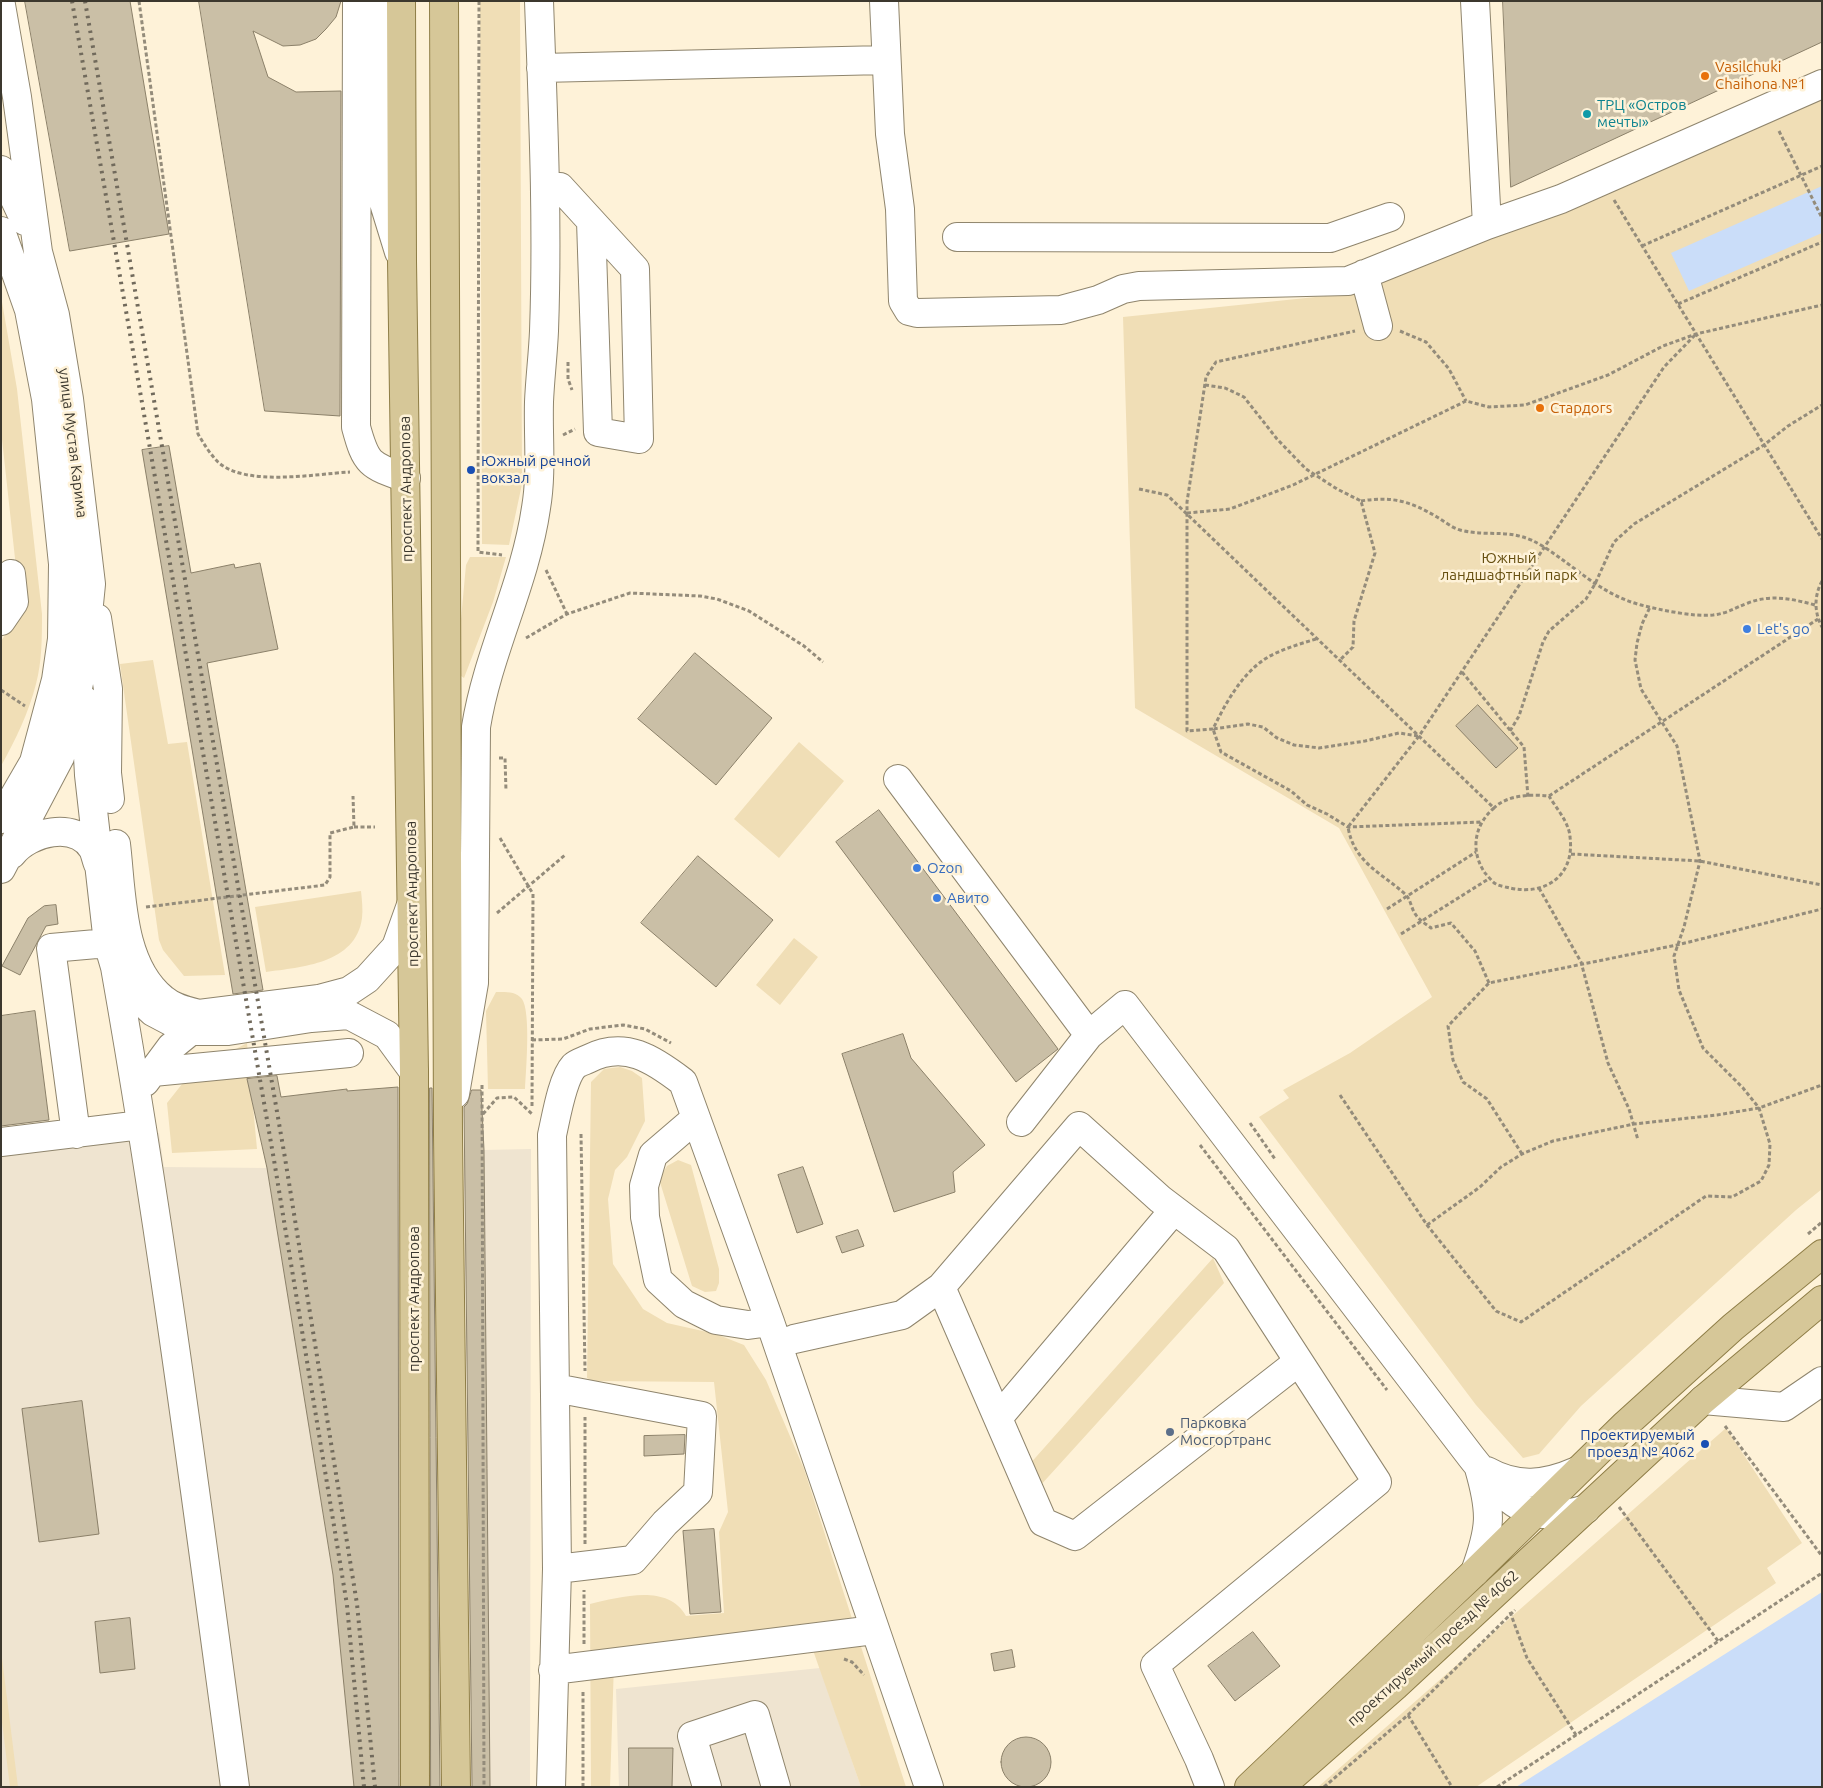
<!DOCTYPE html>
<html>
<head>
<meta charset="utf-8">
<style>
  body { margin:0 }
  #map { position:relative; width:1823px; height:1788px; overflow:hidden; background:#fef2d8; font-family:Ubuntu,sans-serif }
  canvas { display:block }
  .frame { position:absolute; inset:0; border:2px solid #3c382e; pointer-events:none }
</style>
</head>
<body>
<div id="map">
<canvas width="1823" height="1788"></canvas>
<div class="frame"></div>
</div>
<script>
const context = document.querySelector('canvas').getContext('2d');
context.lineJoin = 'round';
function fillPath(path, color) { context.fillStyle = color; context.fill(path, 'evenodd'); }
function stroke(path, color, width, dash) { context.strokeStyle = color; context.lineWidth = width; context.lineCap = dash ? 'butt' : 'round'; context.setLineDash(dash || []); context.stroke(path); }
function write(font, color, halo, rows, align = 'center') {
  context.font = font + ' Ubuntu,sans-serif'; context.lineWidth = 5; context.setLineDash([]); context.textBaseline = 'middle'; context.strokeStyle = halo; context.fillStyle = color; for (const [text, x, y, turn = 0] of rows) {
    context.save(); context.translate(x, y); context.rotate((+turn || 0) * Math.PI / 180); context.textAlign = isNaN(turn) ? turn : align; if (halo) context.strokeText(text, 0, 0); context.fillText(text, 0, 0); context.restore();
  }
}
fillPath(new Path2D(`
  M159,1133L164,1167L267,1168L333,1575L354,1787H1V1153Z
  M531,1149L530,1787H490L484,1150Z
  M820,1668L861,1787H619L616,1689Z`), '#efe4d0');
fillPath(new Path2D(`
  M480,1H520L522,484L509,545L482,544Z
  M1822,93V1189L1796,1210L1581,1406L1539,1454L1523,1458L1476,1405L1259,1117L1289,1098L1283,1090L1350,1053L1432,997L1339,828L1135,708L1123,317L1354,293Z
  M1,296L17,389L42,614C42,637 42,662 36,684C29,712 15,741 1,766V641L17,618L19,595L1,430Z
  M470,557H506L493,602L464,678L461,676V619L466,565Z
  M153,660L168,744L187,742L225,975L184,976L163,950L159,940L120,664Z
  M799,742L844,781L779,858L734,819Z
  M361,891C362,900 363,910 362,918C356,964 301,967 266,972L255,907Z
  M794,938L818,957L780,1005L756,985Z
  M496,992C505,992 516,991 522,999C531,1012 526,1070 525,1089H488L486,1011Z
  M247,1043L257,1149L172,1153L167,1103L190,1074Z
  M620,1067L632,1071L642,1078L645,1121L627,1157L615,1170L608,1199L613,1264L643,1309L667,1323L716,1334L744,1345L766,1380L804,1469L906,1787H861L808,1636L614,1663L610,1787H591L590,1604C620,1597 668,1583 686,1616L724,1613L719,1532L728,1512L714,1382L593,1381L587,1378L591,1082L604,1069Z
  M678,1160L691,1165L719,1269V1283L716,1291L705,1292L692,1286L659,1179L667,1166Z
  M1213,1258L1224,1283L1039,1487L1028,1466Z
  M1726,1428L1802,1543L1767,1568L1776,1583L1476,1787H1318Z
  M1,1650L18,1787H10L1,1714Z`), '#f0deb6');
fillPath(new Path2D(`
  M1822,186V233L1689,291L1671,253Z
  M1822,1592V1787H1516L1802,1605Z`), '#caddf9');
const building = new Path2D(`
  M25,1H130L169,234L70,251Z
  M199,1H341L336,17L326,29L316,39L300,45L283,46L253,31L268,77L296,92L341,91L340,416L265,411Z
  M1503,1H1822V42L1511,187Z
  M169,446L191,573L234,564L235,568L260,563L278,649L207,663L263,990L233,994L142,450Z
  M695,653L772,718L716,785L638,719Z
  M1478,705L1518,748L1496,768L1456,726Z
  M879,810L1058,1049L1016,1082L836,842Z
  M698,856L773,920L716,987L641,923Z
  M56,905L58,924L46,926L20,975L2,966L28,918L44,906Z
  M35,1011L49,1120L1,1126V1016Z
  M903,1034L911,1058L985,1145L953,1172L955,1192L894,1212L842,1054Z
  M277,1076L281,1097L347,1089V1091L398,1087L399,1787H354L333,1575L267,1168L247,1079Z
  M430,1088H432L440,1787H431Z
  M472,1090H481L484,1150L490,1787H472L464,1107L467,1104Z
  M803,1167L823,1224L797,1233L778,1175Z
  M858,1230L864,1246L842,1253L836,1237Z
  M82,1401L99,1534L39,1542L22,1409Z
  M685,1435L684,1454L644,1456V1436Z
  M714,1529L721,1612L690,1614L683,1531Z
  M130,1618L135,1669L100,1673L95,1622Z
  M1253,1632L1280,1666L1235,1701L1208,1666Z
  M1012,1650L1015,1667L994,1671L991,1654Z
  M1001 1762a25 25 0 1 1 50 0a25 25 0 1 1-50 0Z
  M629,1748H673L672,1787H629Z`);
fillPath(building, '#cabfa6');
stroke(building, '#8b8069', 1);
const minor = new Path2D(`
  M357,1L356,427C366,464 369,465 406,478
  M379,1V187L399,252
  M884,1L890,134L900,209L903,301L909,311L917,313L1061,310L1098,300L1123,289L1139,286L1348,281L1487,225L1561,199L1822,84
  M1475,1L1487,225
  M1,5L17,97L38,252L55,315L69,399L91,584L83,664L70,725L60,757L1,869
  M541,68L885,60
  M1,170L25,221
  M545,187H560L635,269L639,439L598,432L591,221
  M1,231L29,310L46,399L63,564L62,639L56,680L34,762L1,819
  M957,237L1330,238L1390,217
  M1364,274L1378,326
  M63,564L77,636
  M97,618L108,689L107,773L110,799
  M1,621L14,602L11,574
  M85,701L89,775L108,943L115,967L134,994L153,1012L189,1031H228L311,1018L349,1015L387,1035L414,1072
  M898,779L1089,1035L1125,1005L1472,1458C1506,1501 1528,1527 1586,1509
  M116,844C122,894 120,964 163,999C173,1008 187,1011 199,1014L319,999L349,991L367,979L396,947L411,905
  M12,854C29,832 75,820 93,849C95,853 96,859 98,864
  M115,967C163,1239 198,1513 235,1787
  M153,1072L349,1053
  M145,1082L171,1047L203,1021
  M455,1094L474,983L476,727C488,652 525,584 536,508C542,473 538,438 539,402C540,378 543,355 544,331C548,221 543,111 539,1
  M695,1119L653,1155L644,1186L645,1217L658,1280L684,1304L716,1320L748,1325L770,1322
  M1021,1122L1089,1035
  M76,1134L51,948L108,943
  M1,1142L141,1125
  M778,1345L794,1339L902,1315L941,1287
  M555,1388L702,1416L698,1492L665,1523L633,1560L557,1569
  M1703,1400L1784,1407L1822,1381
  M998,1418L1174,1210
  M1487,1471C1517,1488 1545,1485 1577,1471
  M1475,1572C1491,1528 1492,1513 1479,1468
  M553,1670L874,1630
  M551,1787L557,1569L552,1135C556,1118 562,1079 574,1066C577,1063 584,1061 588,1059C625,1040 653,1059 683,1082L770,1322L929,1787
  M707,1787L692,1736L755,1715L776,1787
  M1210,1787L1199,1759L1155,1665L1377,1482L1226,1249L1160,1199L1079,1126L941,1287L1043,1522L1075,1536L1298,1362`);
const major = new Path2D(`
  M401,1L402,261L414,1072L415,1787
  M444,1L448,1135L456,1787
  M1249,1787L1475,1572L1626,1424L1733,1327L1822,1254
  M1280,1787L1395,1686L1703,1400L1822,1300`);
stroke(minor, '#8f856d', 30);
stroke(major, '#8e7d46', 30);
stroke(new Path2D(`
  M139,1L198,434C204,444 210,454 218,462C245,487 315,474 350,472
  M479,1L478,552L502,555
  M1779,131L1822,218
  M1614,200L1822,539
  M1642,246L1822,166
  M1678,304L1822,242
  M1400,331L1426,342L1449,369L1466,401
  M568,362V379L572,390
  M1205,385L1225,388L1244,397L1277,439L1306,469L1337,489L1361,501L1375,553L1354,621L1353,647L1339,661
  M563,435L575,429
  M1139,489L1167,495L1494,808C1474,825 1470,851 1485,873C1488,876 1492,882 1496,884C1499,886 1506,887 1510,888C1546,896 1575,875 1570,837C1569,822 1556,808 1549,796C1531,794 1507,795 1494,808
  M1361,501C1392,496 1410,501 1437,517C1444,521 1452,528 1460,530C1493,538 1511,526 1544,547C1577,568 1602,595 1641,605C1661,610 1693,617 1713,615C1729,613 1734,608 1748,603C1771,594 1793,599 1815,605
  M1187,513L1230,509L1293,485L1466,401L1489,407L1525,405L1608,375L1663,346L1696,334L1822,305
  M546,570L567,614
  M1822,581C1814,596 1814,612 1822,627
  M526,638L567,614L630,593L700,596L717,599L749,611L804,646L823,662
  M1316,639C1303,643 1289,647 1276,653C1246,666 1227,700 1213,729L1187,731V502L1206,377L1216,362L1355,331
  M1462,672L1524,747L1528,797
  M1,690L25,706
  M1510,731L1519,716L1543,642L1549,631L1586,599L1595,584L1614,542L1634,524L1764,445L1788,426L1822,405
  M1418,736L1399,733L1365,741L1319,748L1294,745L1277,738L1263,727L1248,724L1213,729L1221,752L1291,791L1307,805L1327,814L1348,827L1481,822
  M499,758H505L506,791
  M1549,796L1818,619
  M354,827H375
  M500,838L533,894L532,1107
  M1571,854L1700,861L1822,885
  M1539,888L1581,962L1608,1063L1629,1109L1638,1140
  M146,907L325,885L330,877V833L354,827L353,796
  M1387,909L1476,852
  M497,913L565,855
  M1401,934L1490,878
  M1489,983L1475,951L1451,923L1431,928C1426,924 1419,920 1416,915C1411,909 1411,899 1405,894C1382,873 1354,863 1348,827L1419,736L1664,367L1696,334
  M532,1040L563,1039L590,1029L623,1025L645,1029L671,1043
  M482,1085L484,1787
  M1340,1095L1427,1225L1496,1311L1521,1322L1706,1196L1732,1197L1761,1181L1769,1165L1770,1144L1759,1108L1743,1088L1703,1048L1679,990L1674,956L1684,927L1700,861L1677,746L1641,689L1635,660L1637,643L1642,624L1650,607
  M483,1114L497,1098L514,1097L532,1114
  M1250,1123L1275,1159
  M581,1134L585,1371
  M1200,1145L1387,1390
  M1522,1154L1487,1099L1463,1082L1453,1060L1448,1026L1489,983L1677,945L1822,909
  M1427,1225L1480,1187L1501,1167L1522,1154L1553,1141L1634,1124L1717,1115L1759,1108L1822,1085
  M1808,1234L1822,1222
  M1725,1426L1822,1556
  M1619,1507L1718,1641
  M585,1544V1417
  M1510,1612L1527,1658L1576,1735
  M584,1644V1590
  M844,1659L852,1662L864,1675
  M1408,1715L1452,1787
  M583,1787V1690
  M1324,1787L1408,1715L1515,1610
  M1497,1787L1822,1573`), '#948c7b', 3, [4, 2.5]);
stroke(minor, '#fff', 28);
stroke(major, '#d6c798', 28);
stroke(new Path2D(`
  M72,1L274,1160L347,1605L364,1787
  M85,1L285,1158L357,1604L375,1787`), '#716a5c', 4, [2.5, 5]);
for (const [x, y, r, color] of [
  [1705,76,5,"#e8710a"],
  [1587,114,5,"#0f9aa8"],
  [1540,408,5,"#e8710a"],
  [471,470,5,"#1a4fb4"],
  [1747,629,5,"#3f7fe0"],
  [917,868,5,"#3f7fe0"],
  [937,898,5,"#3f7fe0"],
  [1170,1432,5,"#5c6f8a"],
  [1705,1444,5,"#1a4fb4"]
]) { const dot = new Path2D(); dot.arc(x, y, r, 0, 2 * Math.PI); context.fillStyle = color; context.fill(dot); stroke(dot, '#fef2d8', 2); }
write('15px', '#c56008', '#fef2d8', [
  ["Vasilchuki",1715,67],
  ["Chaihona №1",1715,84],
  ["Стардогs",1550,408]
], 'left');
write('15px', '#0d838f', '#fef2d8', [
  ["ТРЦ «Остров",1597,105],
  ["мечты»",1597,122]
], 'left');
write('15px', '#3c382e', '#fef2d8', [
  ["улица Мустая Карима",73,443,83],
  ["проспект Андропова",406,489,-91],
  ["проспект Андропова",412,894,-91],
  ["проспект Андропова",414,1299,-90],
  ["проектируемый проезд № 4062",1433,1648,-42]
]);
write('15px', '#164399', '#fef2d8', [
  ["Южный речной",481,461],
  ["вокзал",481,478],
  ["Проектируемый",1695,1435,"right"],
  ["проезд № 4062",1695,1452,"right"]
], 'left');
write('15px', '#675011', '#fef2d8', [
  ["Южный",1509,558],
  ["ландшафтный парк",1509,575]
]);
write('15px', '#366cbe', '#fef2d8', [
  ["Let's go",1757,629],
  ["Ozon",927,868],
  ["Авито",947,898]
], 'left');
write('15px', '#4e5e75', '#fef2d8', [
  ["Парковка",1180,1423],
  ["Мосгортранс",1180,1440]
], 'left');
</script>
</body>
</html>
